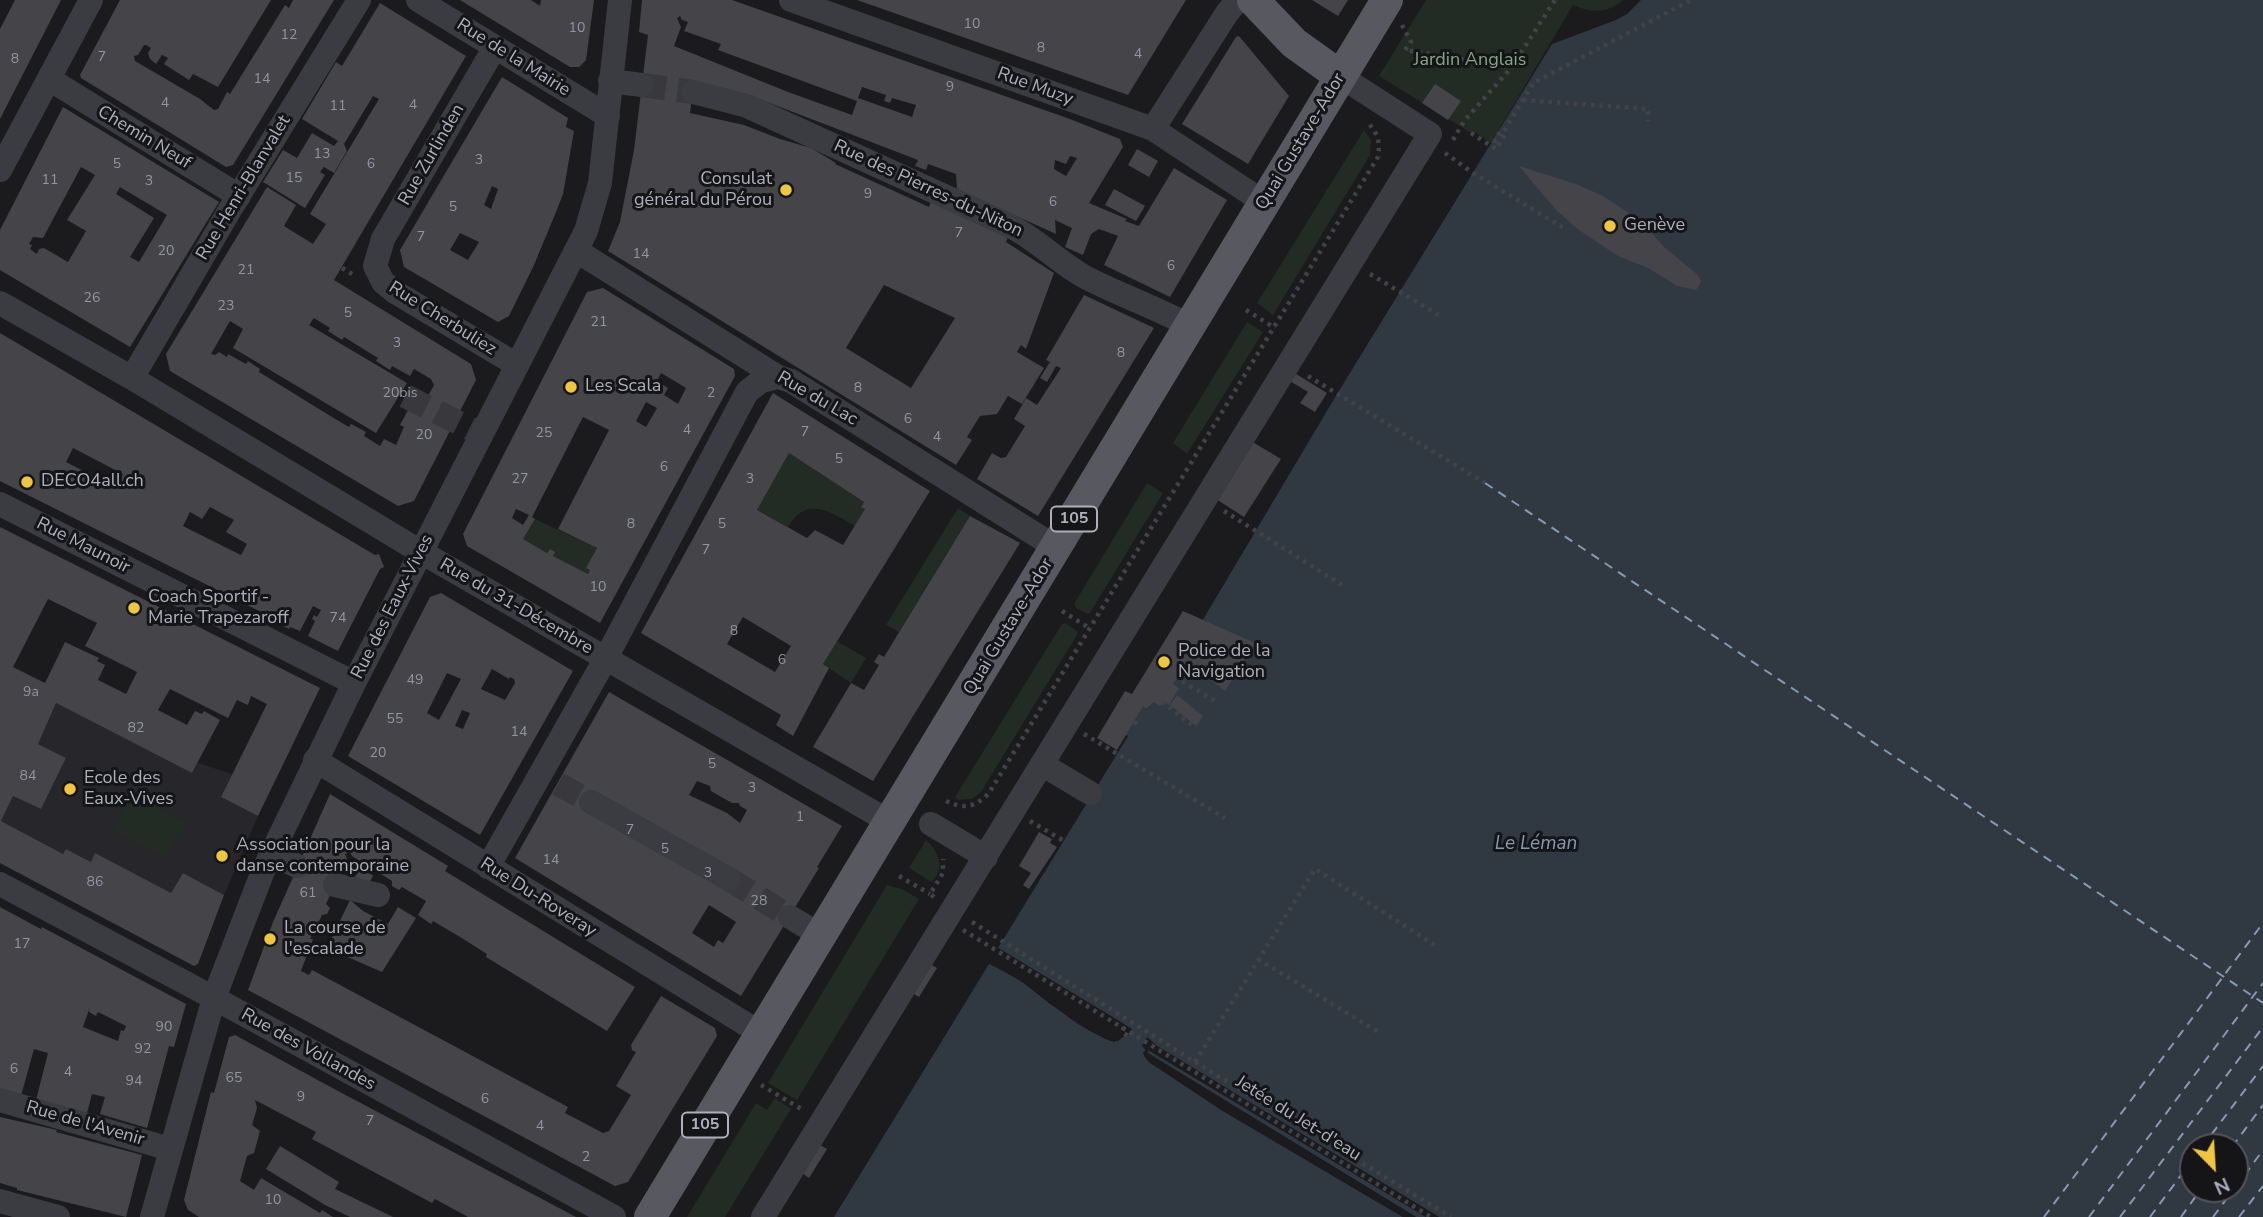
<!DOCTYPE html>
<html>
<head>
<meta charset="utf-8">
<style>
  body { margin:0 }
  #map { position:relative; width:2263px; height:1217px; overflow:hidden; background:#1b1a1d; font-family:"Nunito Sans",sans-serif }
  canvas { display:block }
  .north { position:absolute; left:2179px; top:1133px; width:70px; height:70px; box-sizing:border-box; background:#151518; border:2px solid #52535a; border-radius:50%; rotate:156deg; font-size:19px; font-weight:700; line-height:28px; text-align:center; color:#adb0bc }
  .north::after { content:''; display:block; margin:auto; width:24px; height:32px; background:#eec641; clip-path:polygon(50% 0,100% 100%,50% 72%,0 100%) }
</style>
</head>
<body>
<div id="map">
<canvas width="2263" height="1217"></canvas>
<div class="north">N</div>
</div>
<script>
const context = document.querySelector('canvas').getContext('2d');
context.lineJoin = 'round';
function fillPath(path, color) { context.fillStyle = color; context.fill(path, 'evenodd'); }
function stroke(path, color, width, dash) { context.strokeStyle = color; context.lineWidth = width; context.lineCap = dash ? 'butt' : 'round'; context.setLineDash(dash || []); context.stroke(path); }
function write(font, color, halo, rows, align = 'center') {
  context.font = font + ' "Nunito Sans",sans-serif'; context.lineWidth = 6; context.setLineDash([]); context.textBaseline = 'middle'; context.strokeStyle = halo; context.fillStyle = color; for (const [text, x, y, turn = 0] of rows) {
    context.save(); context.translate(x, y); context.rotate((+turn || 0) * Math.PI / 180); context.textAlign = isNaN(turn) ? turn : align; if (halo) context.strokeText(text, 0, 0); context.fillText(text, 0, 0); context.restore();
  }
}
fillPath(new Path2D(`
  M56,703L192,773L198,763L232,774L221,797L258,816L224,895L183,873L171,893L95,854L91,862L66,849L63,854L1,821L13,796L41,809L66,758L38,744Z`), '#27262a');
fillPath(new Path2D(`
  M1426,0H1623C1607,14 1591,13 1573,5L1491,143L1473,131L1471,133L1379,76Z
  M1364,130L1371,140L1370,155L1273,315L1257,303Z
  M1247,322L1263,332L1187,454L1173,443Z
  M789,453L864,502L861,506L865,509L855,526C830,512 807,495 788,527L757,510Z
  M1147,483L1163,493L1090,613L1087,614L1076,608L1074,604Z
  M958,508L970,516L899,632L886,625Z
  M535,519L597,548L587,568L590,570L588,574L553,556L550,549L547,553L523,539Z
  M1065,623L1077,631V635L981,792L972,799L958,800L955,797L1062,624Z
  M837,641L866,658L851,683L823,664Z
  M133,794L187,822L166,857L114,831Z
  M926,840C939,851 946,870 931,882L909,868Z
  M887,885L902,889L919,899L797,1100L768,1083Z
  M775,1098L791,1109L725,1217H687L756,1103L767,1110Z`), '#222b24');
fillPath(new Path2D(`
  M1641,0H2263V1217H1439L1157,1046L1148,1038L1142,1046L1146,1050L1144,1056L1149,1062L1223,1111L1403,1217H834L989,964C999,969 1010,974 1019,980C1049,999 1083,1036 1118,1041L1131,1031L1124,1024L998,948L1128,736L1126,735L1143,707L1146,709L1154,702L1337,394L1552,44L1616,20L1627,14ZM2193,1147H2235V1189H2193Z
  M1148,1050H1150L1426,1217H1416L1147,1053Z`), '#303841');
fillPath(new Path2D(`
  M998,948L1132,1029L1128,1036H1123L1114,1042L1105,1039L1050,1004L1021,981L1005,972V968L1024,978L1052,1001L1106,1036L1114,1039L1128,1030L996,951Z
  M1147,1037L1157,1046L1439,1217H1426L1148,1050V1053L1416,1217L1405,1214L1406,1217H1403L1223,1111L1149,1062L1143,1053L1146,1049L1142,1046Z`), '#1b1a1d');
stroke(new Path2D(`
  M1485,483L2263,1003
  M2202,1147L2263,1066
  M2232,1147L2263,1105
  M2235,1188L2263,1150
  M2044,1217L2263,923
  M2089,1217L2263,983
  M2120,1217L2263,1027
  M2150,1217L2193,1159
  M2181,1217L2201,1189
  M2213,1217L2234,1189
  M2239,1217L2263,1186`), '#869ab5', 2, [9, 7]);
fillPath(new Path2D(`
  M15,0H61L0,119V29Z
  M120,0H271L218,87L193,74L189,80L164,64L168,58L162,55L156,64L150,59L148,53L151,48L146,45H144L138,55L134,56L135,61L200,99L214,110L218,109L227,92L230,94L285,5L289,8L293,0H334L233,165L226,167L81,78L80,75Z
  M460,0H531L540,6L541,0H594L586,60L579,67H570Z
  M642,0H732L1070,119L1120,139L1123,147L1089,203L1127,219L1125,221L1139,226L1174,168L1227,200L1170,297L1104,265L1118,236L1099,229L1091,234L1083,255L1065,247L1072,228L1055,220L1056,234L957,189L956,174L928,164L926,170L915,166L918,160L754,97L694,83L690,113L744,125L780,139L811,148L836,163L835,164L929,207L931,201L1008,236L1006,242L1054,273L1026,349L1021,345L1017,352L1044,368L1022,404L1008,396L997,414L980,416L967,437L972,440L956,465L608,251L620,222L634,150L648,35L639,32ZM680,16L682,20L688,22L684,31L721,44L718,50L857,101L852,115L788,92L674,46L681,27L677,18ZM862,87L886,95L884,101L890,103L892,98L916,105L912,117L858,98ZM1070,156L1077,158L1066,176L1054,169L1055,160L1066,164ZM884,285L955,318L911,388L846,348Z
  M857,0H1186L1128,95Z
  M1312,0H1348L1338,16Z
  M380,3L466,56L334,280L471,364L476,380L414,501L398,506L170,371L166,354L267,187L296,205L284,226L313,244L326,224L310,214L379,99L373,96L344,144L347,151L334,173L324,167L320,172L325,175L305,208L263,182L283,150L297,158L312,133L334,146L338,141L302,119L336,62L342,66ZM314,318L330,328L328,331L342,340L344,337L378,358L376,361L390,370L392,366L410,376L414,369L431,379L434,385L427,398L421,395L412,412L408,410L400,425L404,427L396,445L384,439L380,446L364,436L366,432L351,424L349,427L332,417L259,372L260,369L248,361L246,364L228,354L227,357L219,352L215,355L211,354L230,321L243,329L233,348L376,433L407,383L309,325Z
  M1239,36L1289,96L1248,164L1182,124L1236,37Z
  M502,77L568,118L566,127L574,131L563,194L556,212L534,265L509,316L498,322L404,267L400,250ZM492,186L498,189L491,209L484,205ZM460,233L479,242L468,260L450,250Z
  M1435,84L1461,101L1448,120L1422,103Z
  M63,107L219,202L130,347L0,270V230ZM81,167L95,175L67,220L86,231L68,262L44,248L39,249L37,254L30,249L32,245L29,244L33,237L43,238ZM120,187L167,215L139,262L130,257L154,218L116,194Z
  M1137,149L1158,161L1149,177L1128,165Z
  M1519,166L1576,184L1603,196L1641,221L1663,246L1698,275L1701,281L1699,286L1696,290L1677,286L1648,268L1618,256L1579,230L1557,211Z
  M1114,189L1145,206L1136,221L1105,205Z
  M603,288L734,369L735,376L600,623L467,546L463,534L587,292ZM661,373L686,388L678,404L664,395L668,388L657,381ZM646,402L657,408L646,427L636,421ZM583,417L609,430L558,529L597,548L586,568L590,570L588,574L553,556L555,552L550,549L547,553L523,539L535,519L532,517ZM516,509L529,515L523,525L512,518Z
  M1084,295L1154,328L1038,516L977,479L992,453L1001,458L1006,457L1025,426L1014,419L1026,398L1037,405L1061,368L1056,366L1047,382L1040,378L1050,362L1046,360Z
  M0,333L375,555L379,554L384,567L380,569L338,651L308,636L315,621L312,619L314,615L317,617L321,610L313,606L300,631L290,627L289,629L274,621L275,619L0,481ZM73,448L123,474L116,488L66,462ZM210,507L234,520L226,532L247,544L241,555L183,526L190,512L202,519Z
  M1293,372L1327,393L1315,412L1300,403L1308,392L1288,380Z
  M773,393L930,491L823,664L829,668L793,736L776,725L781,715L641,633ZM789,453L864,502L861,507L865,509L843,545L815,530L807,538L757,510ZM743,617L791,646L775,672L727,644Z
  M1251,441L1281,459L1244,517L1216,499Z
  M970,516L1020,543L873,781L813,747L851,683L864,690L879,665L874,662L879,654L884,657Z
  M0,527L320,688L258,816L221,797L267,704L251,696L248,705L237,700L228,718L170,689L158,710L187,725L195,711L202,714L204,711L220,720L192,773L56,703L38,744L66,758L41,809L13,796L1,821L63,854L66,849L91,862L95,853L171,893L183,873L224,895L198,964L194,966L0,863ZM48,599L97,623L85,646L137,672L126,694L98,680L105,665L97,661L99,658L65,642L45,683L13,667Z
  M441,593L573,671L480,835L348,756L430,597ZM492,669L509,679L510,677L514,679L515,683L505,700L481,689ZM447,673L461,679L439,720L427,713ZM462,710L470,713L463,729L455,726Z
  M1183,611L1255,643L1225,691L1203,674L1201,677L1185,667L1173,684L1179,688L1169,705L1163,701L1160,706L1154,702L1146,709L1143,707L1117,750L1097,738L1125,691L1132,694Z
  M609,692L842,826L817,867L819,868L741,996L515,858ZM697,781L710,786L711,791L732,803H739L740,806L747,810L740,823L727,813L689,795ZM709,905L736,922L723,943L718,940L714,947L692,933Z
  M1177,695L1203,716L1196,726L1170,705Z
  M330,794L448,866L445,871L635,987L607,1031L486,957L487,954L460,937L433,921L431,924L418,915L426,901L402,887L399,890L392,886V881L373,869L371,874L373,876L368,885L355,877L361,868L363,869L366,865L352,856L350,852L345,854L347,859L326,904L330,908L327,914L322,915L310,939H313L301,971L309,975L312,970L568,1107L565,1113L603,1133L609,1131L631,1095L616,1086L636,1052L632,1050L631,1045L661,996L715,1028L717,1036L628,1182L615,1186L248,990L273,922Z
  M1039,832L1052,839L1050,843L1057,847L1029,889L1023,885L1031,873L1019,866Z
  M350,900L363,911L388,924L398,907L416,918L382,972L327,948Z
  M0,907L41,929L42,927L186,1004L174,1047L169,1046L147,1128L100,1114L105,1097L92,1094L87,1113L36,1100L48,1053L34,1049L21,1096L0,1090ZM90,1007L89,1012L96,1016L98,1012L126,1026L124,1031L121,1030L118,1041L83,1027Z
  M930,964L937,968L919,997L912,993Z
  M235,1035L338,1091L576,1217H468L435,1199L432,1203L312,1139L316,1132L255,1100L257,1108L252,1125L260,1131L254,1153L247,1156L240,1181L254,1190L261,1178L320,1213L322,1210L333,1217H199L188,1210L184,1200L211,1092L214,1093L229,1037Z
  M0,1117L57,1130L56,1132L142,1155L126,1217L17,1190V1188L0,1183Z
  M820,1145L827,1149L809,1178L802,1173Z
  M280,1146L339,1182L335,1189L393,1217H350L325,1205L266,1169Z`), '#454549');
stroke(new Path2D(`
  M642,85L693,92
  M405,396L481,434
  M558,784L591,802
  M729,879L790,917`), '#38383d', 24, [24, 12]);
stroke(new Path2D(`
  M1402,25L1411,42L1405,50L1510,67
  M1523,100L1648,109V121
  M1471,133L1496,149L1505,134L1504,131
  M1453,140L1464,121L1511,68L1555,0
  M1493,140L1495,141L1500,132L1504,131L1533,83L1691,0
  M1445,153L1473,173L1567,230
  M342,268L352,274
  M1370,274L1440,316
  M1246,310L1275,328
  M1308,376L1485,483
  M1224,511L1342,585
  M1062,611L1091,629
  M1188,668L1180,680L1215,701
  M1162,702L1196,728
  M1134,722L1139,725
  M1084,734L1225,818
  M946,801C963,809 975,808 989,793L1378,157C1380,144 1379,135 1369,124
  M1030,821L1064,841
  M899,876L930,894
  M934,897L930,894L943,873V859
  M972,922L1195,1062L1451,1217
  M963,930L1431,1217
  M1258,959L1380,1033
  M1124,1027L1122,1032L1128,1036
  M1195,1062L1315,869L1435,945
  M761,1085L803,1110`), '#414348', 4.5, [3.5, 5]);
stroke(new Path2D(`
  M418,0L608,116
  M791,0L1153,129L1265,203
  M495,47L383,239L375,266L383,282L395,292L517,365
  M49,79L239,196
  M610,81L642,85
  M693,92L747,106L1012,227C1039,241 1059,263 1085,277C1119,295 1156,307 1190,326
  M1153,129L1227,13L1238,0
  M0,170L91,0
  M577,251L778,377L791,381L1057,548
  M0,303L132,378L421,552L890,822
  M132,378L231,208L359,0
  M0,504L354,683
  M315,760L762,1034
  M1043,765L1090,793
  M591,802L729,879
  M931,824L986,857
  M271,854L297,866
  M488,867L606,658L747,392L761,381L778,377
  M0,884L214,998L614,1217
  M335,885L378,895
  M790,917L820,935
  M0,1100L170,1149
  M0,1201L58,1217
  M152,1217L214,998L263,871L354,683L586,231L600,183L620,0
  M763,1217L1430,134L1340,76`), '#3b3c41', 24);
stroke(new Path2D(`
  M1253,0L1294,43L1340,76
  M650,1217L1387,0`), '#575860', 32);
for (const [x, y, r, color] of [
  [786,190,7,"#eec641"],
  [1610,226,7,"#eec641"],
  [571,387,7,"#eec641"],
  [27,482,7,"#eec641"],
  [134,608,7,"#eec641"],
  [1164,662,7,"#eec641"],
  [70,789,7,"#eec641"],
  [222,856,7,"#eec641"],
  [270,939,7,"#eec641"]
]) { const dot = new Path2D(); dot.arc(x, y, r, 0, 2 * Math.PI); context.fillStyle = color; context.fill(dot); stroke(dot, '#151518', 2.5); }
write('14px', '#93959f', null, [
  ["10",972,25],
  ["10",577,29],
  ["12",289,36],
  ["8",1041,49],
  ["4",1138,55],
  ["7",102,58],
  ["8",15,60],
  ["14",262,80],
  ["9",950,88],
  ["4",165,104],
  ["4",413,106],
  ["11",338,107],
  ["13",322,155],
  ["3",479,161],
  ["5",117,165],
  ["6",371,165],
  ["15",294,179],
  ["11",50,181],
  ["3",149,182],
  ["9",868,195],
  ["6",1053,203],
  ["5",453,208],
  ["7",959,234],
  ["7",421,238],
  ["20",166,252],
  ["14",641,255],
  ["6",1171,267],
  ["21",246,271],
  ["26",92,299],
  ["23",226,307],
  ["5",348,314],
  ["21",599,323],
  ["3",397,344],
  ["8",1121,354],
  ["8",858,389],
  ["20bis",400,394],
  ["2",711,394],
  ["6",908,420],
  ["4",687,431],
  ["7",805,433],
  ["25",544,434],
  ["20",424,436],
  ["4",937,438],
  ["5",839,460],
  ["6",664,468],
  ["27",520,480],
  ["3",750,480],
  ["8",631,525],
  ["5",722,525],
  ["7",706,551],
  ["10",598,588],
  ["74",338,619],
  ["8",734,632],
  ["6",782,661],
  ["49",415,681],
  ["9a",31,693],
  ["55",395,720],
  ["82",136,729],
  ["14",519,733],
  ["20",378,754],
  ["5",712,765],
  ["84",28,777],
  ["3",752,789],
  ["1",800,818],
  ["7",630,831],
  ["5",665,850],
  ["14",551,861],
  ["3",708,874],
  ["86",95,883],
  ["61",308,894],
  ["28",759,902],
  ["17",22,945],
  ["90",164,1028],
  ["92",143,1050],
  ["6",14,1070],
  ["4",68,1073],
  ["65",234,1079],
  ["94",134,1082],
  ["9",301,1098],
  ["6",485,1100],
  ["7",370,1122],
  ["4",540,1127],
  ["2",586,1158],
  ["10",273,1201]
]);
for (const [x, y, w] of [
  [1074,519,46],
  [705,1125,46]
]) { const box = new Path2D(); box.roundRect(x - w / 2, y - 12.5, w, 25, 5); context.fillStyle = '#151518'; context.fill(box); stroke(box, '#adb0bc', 2); }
write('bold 16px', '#adb0bc', null, [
  ["105",1074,519],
  ["105",705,1125]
]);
write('18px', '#adb0bc', '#151518', [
  ["Rue de la Mairie",513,58,32],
  ["Rue Muzy",1035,87,20],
  ["Chemin Neuf",144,138,31],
  ["Quai Gustave-Ador",1301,142,-59],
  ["Rue Zurlinden",432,155,-60],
  ["Rue Henri-Blanvalet",244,188,-59],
  ["Rue des Pierres-du-Niton",928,189,25],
  ["Rue Cherbuliez",442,319,32],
  ["Rue du Lac",817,399,30],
  ["Rue Maunoir",83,546,27],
  ["Rue des Eaux-Vives",393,607,-63],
  ["Rue du 31-Décembre",516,607,30],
  ["Quai Gustave-Ador",1009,627,-59],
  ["Rue Du-Roveray",538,898,32],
  ["Rue des Vollandes",308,1050,29],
  ["Jetée du Jet-d'eau",1298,1119,32],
  ["Rue de l'Avenir",85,1124,16]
]);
write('18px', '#85a68a', '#151518', [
  ["Jardin Anglais",1470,61]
]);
write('18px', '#adb0bc', '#151518', [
  ["Consulat",772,180,"right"],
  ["général du Pérou",772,201,"right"],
  ["Genève",1624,226],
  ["Les Scala",585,387],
  ["DECO4all.ch",41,482],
  ["Coach Sportif -",148,598],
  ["Marie Trapezaroff",148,619],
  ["Police de la",1178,652],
  ["Navigation",1178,673],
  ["Ecole des",84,779],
  ["Eaux-Vives",84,800],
  ["Association pour la",236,846],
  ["danse contemporaine",236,867],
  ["La course de",284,929],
  ["l'escalade",284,950]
], 'left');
write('italic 19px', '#869ab5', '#151518', [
  ["Le Léman",1536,844]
]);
</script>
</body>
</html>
